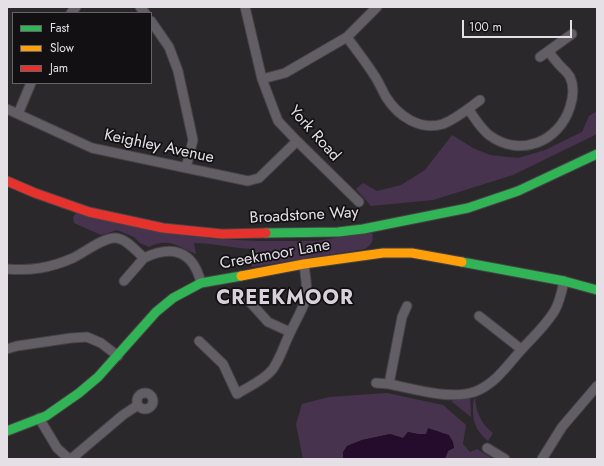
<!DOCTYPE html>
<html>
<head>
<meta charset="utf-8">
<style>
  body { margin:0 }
  #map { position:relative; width:604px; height:466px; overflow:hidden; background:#2b282c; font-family:Jost,sans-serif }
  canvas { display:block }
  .frame { position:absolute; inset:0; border:8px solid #e4e0e6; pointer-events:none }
  .legend { position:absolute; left:12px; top:12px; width:140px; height:72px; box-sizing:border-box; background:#121013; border:1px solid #666367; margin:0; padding:5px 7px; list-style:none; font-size:12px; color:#e4e0e6 }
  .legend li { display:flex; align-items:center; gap:8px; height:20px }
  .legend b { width:20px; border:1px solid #666367 }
  .scale { position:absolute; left:462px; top:20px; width:110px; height:18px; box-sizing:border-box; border:2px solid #e4e0e6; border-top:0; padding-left:5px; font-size:12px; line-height:14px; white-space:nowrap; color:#e4e0e6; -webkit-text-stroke:3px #121013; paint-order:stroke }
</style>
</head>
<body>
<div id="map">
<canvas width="604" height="466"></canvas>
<div class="frame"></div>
<ul class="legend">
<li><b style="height:5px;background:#30b455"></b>Fast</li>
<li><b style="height:5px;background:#ff9f0a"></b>Slow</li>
<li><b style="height:5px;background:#e5322d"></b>Jam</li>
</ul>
<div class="scale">100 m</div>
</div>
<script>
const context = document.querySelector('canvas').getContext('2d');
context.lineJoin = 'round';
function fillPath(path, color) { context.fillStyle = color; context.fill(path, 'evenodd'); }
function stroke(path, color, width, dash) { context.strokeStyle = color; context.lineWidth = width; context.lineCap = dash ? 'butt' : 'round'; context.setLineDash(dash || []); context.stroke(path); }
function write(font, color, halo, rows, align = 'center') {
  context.font = font + ' Jost,sans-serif'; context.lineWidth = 3.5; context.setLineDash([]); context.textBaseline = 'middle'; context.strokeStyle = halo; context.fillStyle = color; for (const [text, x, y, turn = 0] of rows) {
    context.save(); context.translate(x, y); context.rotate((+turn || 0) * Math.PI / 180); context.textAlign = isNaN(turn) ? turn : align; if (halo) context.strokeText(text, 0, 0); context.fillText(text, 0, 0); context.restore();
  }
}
fillPath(new Path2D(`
  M597,111V134L513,175L433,200L371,206L356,189L363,183L377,191L401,185L425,170L452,135L473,148L490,155L518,158L545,150L582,132L589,116Z
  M77,212L212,239L259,241H316L372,232C374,241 372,244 365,249L252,267L251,262L252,249C233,248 213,243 194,243L196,254C178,247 169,237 149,247L140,243L134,237L117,230L101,235L74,223L73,217Z
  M387,393L443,405L466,425L463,444L470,452L477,449L493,459H445L448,451L426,434H418L408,432L403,438L390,434L362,440L347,446L343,459H303L296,424L302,404L329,397Z
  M470,397L471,417L451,401Z
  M475,397C476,412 481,424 493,433L488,441C477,431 473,424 473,410C473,405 473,401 475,397Z`), '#48334f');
fillPath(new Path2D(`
  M428,428L449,435L453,442L454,448L448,451L445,459H343V452L347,446L362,440L390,434L403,438L408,432L418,434H426Z`), '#250b2c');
const street = new Path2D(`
  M140,7L145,13
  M245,7L262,79L278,121L297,141L359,202
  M71,13L76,7
  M151,21L169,47L178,71L193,140L186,168
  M347,37C356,50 366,62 374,75C379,82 382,90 386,97C398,116 420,131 443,124C456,119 469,108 480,100
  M540,57L572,34
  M262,79L285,73L347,37L377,7
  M7,109L92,148L248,181L259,178L297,141
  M468,109C475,118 480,128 489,135C520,158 559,142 570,107C573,98 574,86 570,77C566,70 560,67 556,61C553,58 551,55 549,51
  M18,114L31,83
  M7,269C31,271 50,268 73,258C85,252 101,239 114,238C125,237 136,251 144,258C172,245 193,250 201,283
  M124,281L144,258
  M249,301L268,322L290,332
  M407,306L402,317L389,384C414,389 449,400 474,392C496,384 508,364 523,348C534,336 547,324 555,310C560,301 562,291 564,281
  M479,316L521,349
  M199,341L223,364L237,394C248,387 264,380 272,370C281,358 284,344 291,331C296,320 303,309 306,298C308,287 305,275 304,264
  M7,349L17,346L71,338L87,337L101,343L118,356
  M376,383L389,384
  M137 401a8 8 0 1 1 16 0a8 8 0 1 1-16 0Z
  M39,418L57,448L69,459
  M487,448L505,459
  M71,459L123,415L138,405
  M542,459L562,427L597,386`);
const fast = new Path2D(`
  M266,233L338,232L363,229L468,208L518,191L597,154
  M462,262L564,281L597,290
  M7,431L46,416L79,393L98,377L156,312L173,298L201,283L241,276`);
const slow = new Path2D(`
  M241,276L304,264L383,253H412L462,262`);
const jam = new Path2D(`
  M7,181L35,193L89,212L163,228L222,234L266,233`);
stroke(street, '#454345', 11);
stroke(fast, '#454345', 11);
stroke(slow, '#454345', 11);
stroke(jam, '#454345', 11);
stroke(street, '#635e65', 9);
stroke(fast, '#30b455', 9);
stroke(slow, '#ff9f0a', 9);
stroke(jam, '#e5322d', 9);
write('16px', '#e4e0e6', '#121013', [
  ["York Road",314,134,48],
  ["Keighley Avenue",159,147,12],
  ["Broadstone Way",304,216,-3],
  ["Creekmoor Lane",275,255,-10]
]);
context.letterSpacing = '1px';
write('bold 20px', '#d8d0db', '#121013', [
  ["CREEKMOOR",285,299]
]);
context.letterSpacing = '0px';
</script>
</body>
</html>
